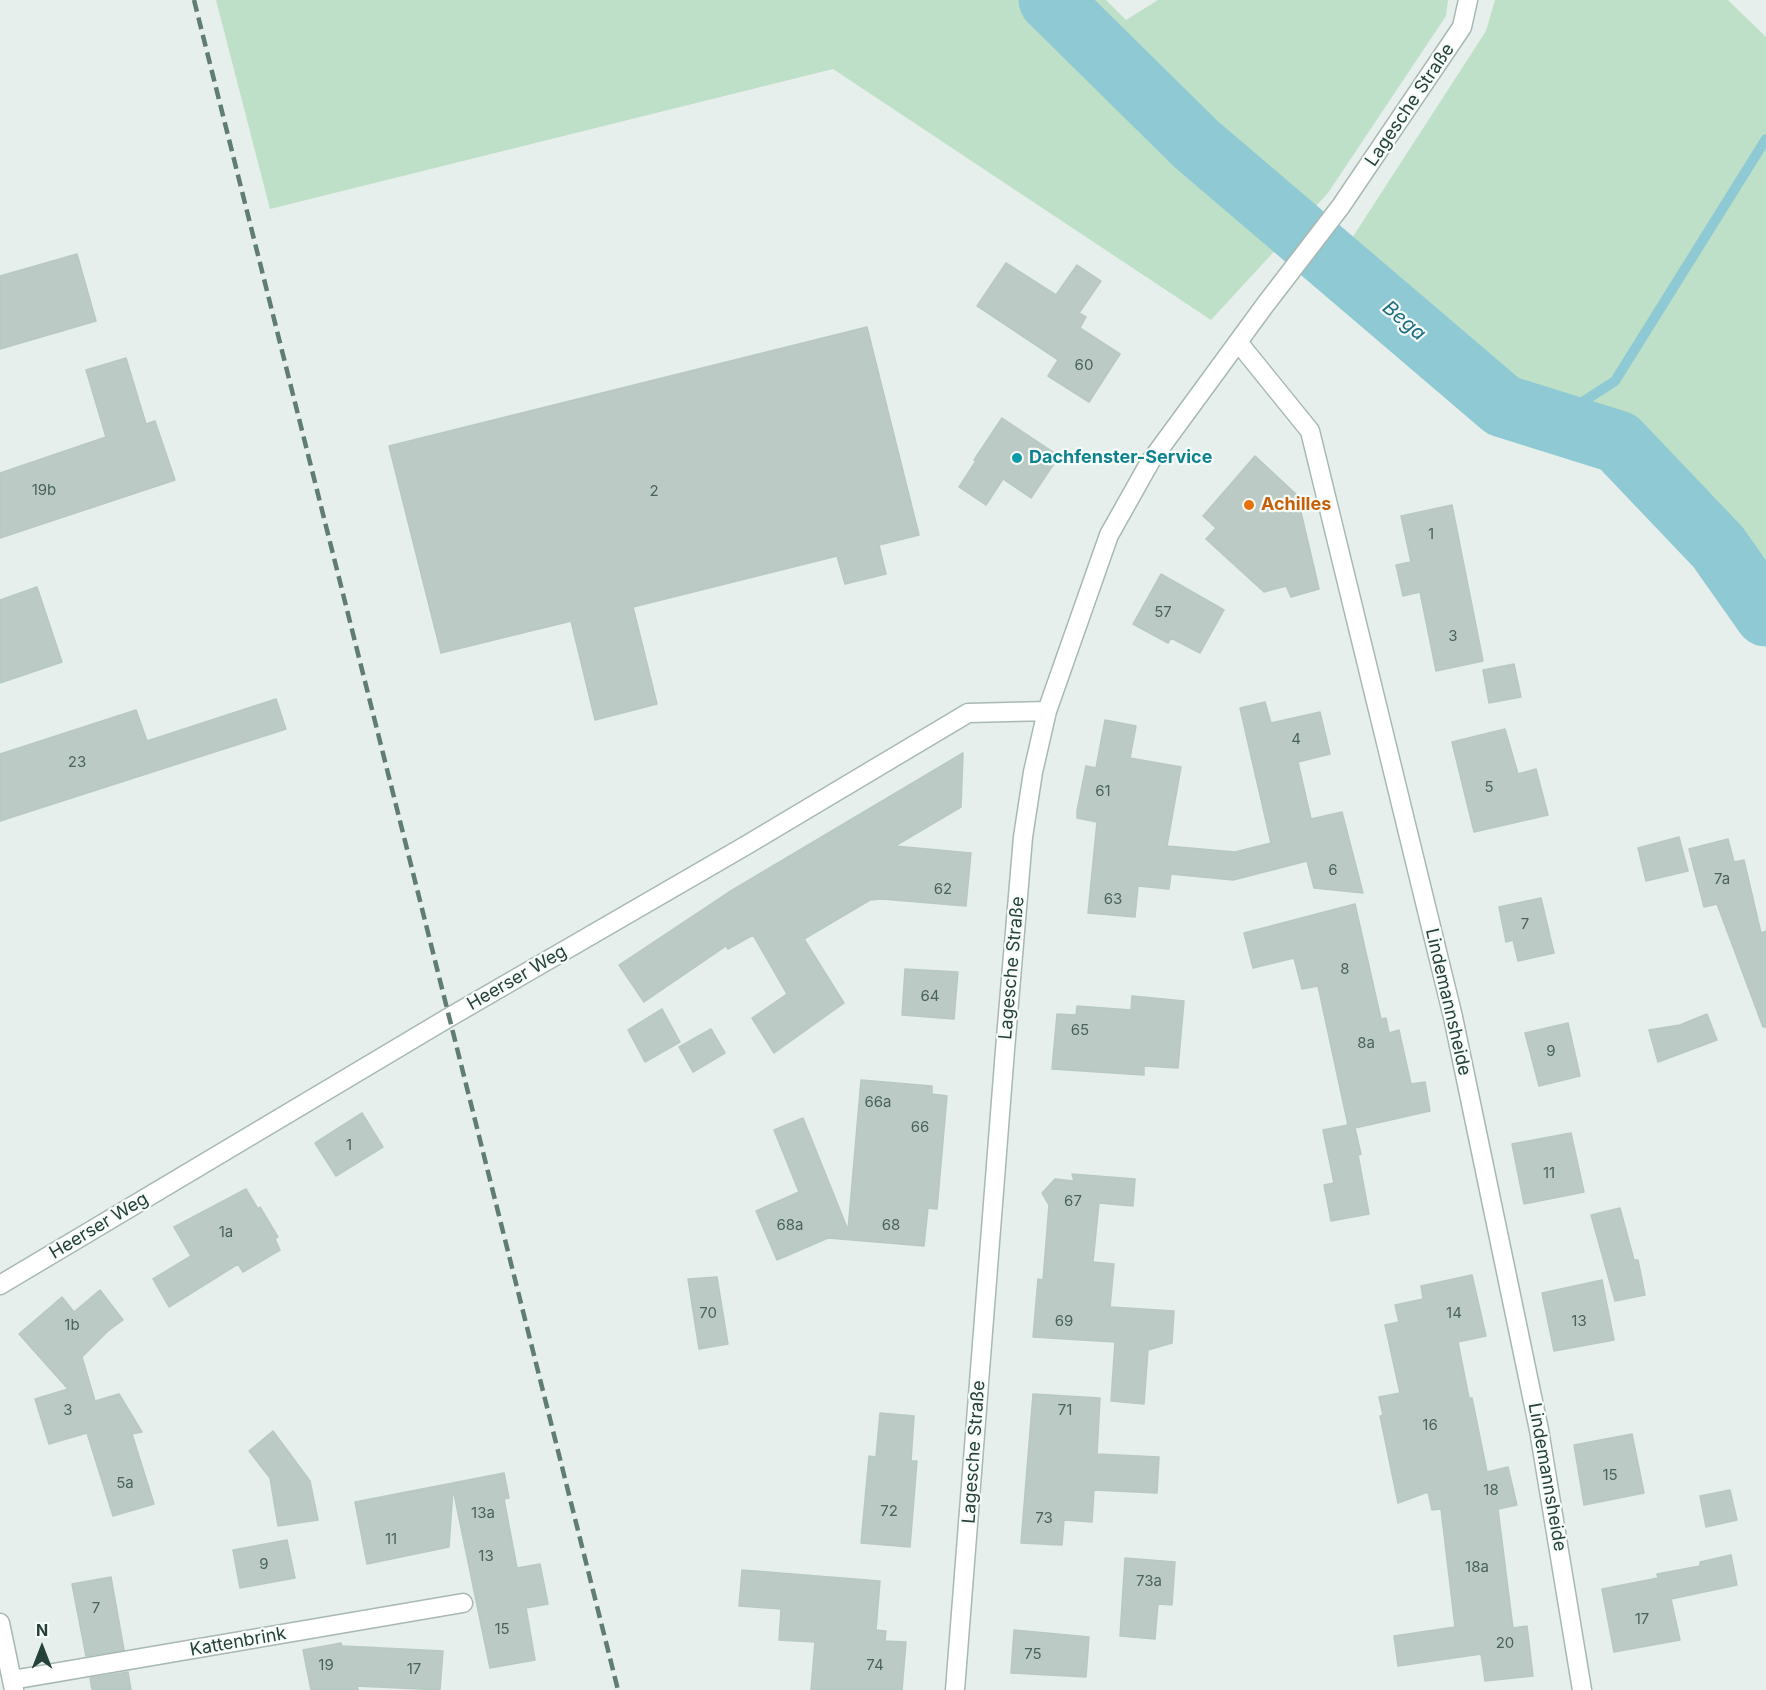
<!DOCTYPE html>
<html>
<head>
<meta charset="utf-8">
<style>
  body { margin:0 }
  #map { position:relative; width:1766px; height:1690px; overflow:hidden; background:#e6efeb; font-family:Inter,sans-serif }
  canvas { display:block }
  .north { position:absolute; left:12px; top:1618px; width:60px; height:60px; -webkit-text-stroke:4px #f7fbf9; paint-order:stroke; rotate:0deg; font-size:16px; font-weight:700; line-height:24px; text-align:center; color:#24423a }
  .north::after { content:''; display:block; margin:auto; width:21px; height:27px; background:#24423a; clip-path:polygon(50% 0,100% 100%,50% 72%,0 100%) }
</style>
</head>
<body>
<div id="map">
<canvas width="1766" height="1690"></canvas>
<div class="north">N</div>
</div>
<script>
const context = document.querySelector('canvas').getContext('2d');
context.lineJoin = 'round';
function fillPath(path, color) { context.fillStyle = color; context.fill(path, 'evenodd'); }
function stroke(path, color, width, dash) { context.strokeStyle = color; context.lineWidth = width; context.lineCap = dash ? 'butt' : 'round'; context.setLineDash(dash || []); context.stroke(path); }
function write(font, color, halo, rows, align = 'center') {
  context.font = font + ' Inter,sans-serif'; context.lineWidth = 4.5; context.setLineDash([]); context.textBaseline = 'middle'; context.strokeStyle = halo; context.fillStyle = color; for (const [text, x, y, turn = 0] of rows) {
    context.save(); context.translate(x, y); context.rotate((+turn || 0) * Math.PI / 180); context.textAlign = isNaN(turn) ? turn : align; if (halo) context.strokeText(text, 0, 0); context.fillText(text, 0, 0); context.restore();
  }
}
fillPath(new Path2D(`
  M216,0H1106L1126,20L1158,0H1448L1446,16L1328,193L1211,320L833,69L270,209Z
  M1495,0H1728L1766,37V590L1728,533L1626,426L1506,385L1343,252L1486,31Z`), '#bfe0c8');
stroke(new Path2D(`
  M1553,421L1615,381L1766,139`), '#8ec9d4', 10);
stroke(new Path2D(`
  M1050,0L1196,144L1503,406L1618,442L1718,547L1766,615`), '#8ec9d4', 63);
const building = new Path2D(`
  M77,254L96,321L0,349V276Z
  M1006,263L1056,295L1077,265L1101,281L1079,313L1086,317L1080,328L1120,354L1089,402L1048,376L1058,360L977,306Z
  M867,327L919,535L879,545L886,574L845,584L837,556L633,607L657,704L595,720L571,621L441,653L389,446Z
  M126,358L146,424L155,421L175,480L0,538V473L106,437L86,370Z
  M1002,418L1059,456L1031,498L1003,479L986,505L959,487L976,461L974,460Z
  M1255,456L1297,495L1319,589L1291,597L1286,586L1264,592L1206,539L1216,528L1203,516Z
  M1452,505L1483,661L1436,671L1420,592L1403,596L1396,565L1411,562L1401,516Z
  M1161,574L1224,610L1200,653L1171,638L1168,643L1133,624Z
  M37,587L62,662L0,683V600Z
  M1514,664L1521,697L1489,703L1483,670Z
  M276,699L286,729L0,821V754L136,710L147,741Z
  M1265,702L1271,723L1320,712L1330,754L1298,762L1311,819L1342,812L1363,893L1314,888L1307,861L1233,880L1171,874L1169,889L1138,886L1135,917L1088,913L1097,822L1077,818V811L1086,766L1096,768L1105,720L1136,726L1130,758L1181,767L1167,846L1235,852L1271,843L1240,708Z
  M1505,729L1518,774L1536,769L1548,815L1474,832L1452,742Z
  M963,753L961,807L895,846L971,853L966,906L882,899L870,900L804,939L844,1003L774,1053L752,1018L787,994L753,935L728,949L726,946L644,1002L619,965L729,892Z
  M1679,837L1688,871L1646,881L1638,848Z
  M1728,839L1734,862L1744,860L1761,933L1766,931V1027H1763L1717,904L1704,907L1689,849Z
  M1541,898L1554,953L1518,961L1513,940L1506,942L1499,907Z
  M1355,904L1381,1019L1386,1018L1389,1033L1399,1030L1411,1084L1425,1082L1430,1111L1355,1128L1361,1154L1358,1155L1369,1214L1331,1221L1324,1185L1334,1183L1323,1130L1348,1125L1318,986L1302,989L1294,958L1253,968L1244,933Z
  M905,969L958,972L954,1019L902,1015Z
  M1132,996L1184,1001L1178,1068L1144,1066V1075L1052,1069L1057,1014L1076,1015L1077,1006L1131,1010Z
  M662,1009L680,1042L645,1062L628,1030Z
  M1707,1014L1717,1040L1658,1062L1649,1030L1680,1025Z
  M1568,1023L1580,1076L1539,1086L1525,1033Z
  M711,1029L725,1053L693,1072L679,1047Z
  M861,1080L932,1086V1094L947,1096L937,1209L928,1208L924,1246L828,1238L777,1260L756,1211L799,1192L774,1130L803,1118L848,1230Z
  M362,1113L383,1147L336,1176L315,1143Z
  M1571,1133L1584,1192L1524,1204L1512,1144Z
  M1072,1174L1135,1179L1133,1206L1099,1203L1093,1262L1114,1264L1110,1307L1174,1311L1172,1343L1148,1350L1144,1404L1111,1401L1115,1342L1033,1337L1038,1279L1043,1280L1049,1205L1042,1193L1055,1179L1074,1181Z
  M246,1189L258,1209L260,1207L278,1237L275,1239L280,1250L243,1272L238,1264L169,1307L153,1279L191,1256L174,1227Z
  M1620,1208L1634,1260H1638L1645,1295L1615,1301L1591,1215Z
  M1472,1275L1486,1336L1458,1342L1469,1398H1472L1487,1472L1508,1467L1517,1505L1498,1509L1513,1628L1527,1626L1533,1676L1485,1681L1481,1654L1398,1666L1394,1636L1455,1627L1441,1509L1432,1510L1428,1492L1398,1503L1380,1416L1383,1415L1379,1397L1400,1393L1385,1325L1399,1322L1395,1305L1423,1299L1421,1286Z
  M717,1277L728,1344L699,1349L688,1279Z
  M1602,1280L1614,1340L1554,1351L1542,1293Z
  M100,1290L123,1320L108,1331L82,1357L95,1401L119,1394L142,1432L132,1434L154,1504L113,1516L87,1433L49,1444L35,1399L68,1389L19,1334L62,1297L74,1312Z
  M1033,1394L1100,1398L1097,1454L1159,1457L1157,1493L1094,1490L1092,1522L1064,1520L1062,1545L1021,1543Z
  M880,1413L914,1416L911,1461H917L910,1547L861,1543L869,1456L876,1457Z
  M273,1431L310,1481L318,1520L278,1526L270,1478L249,1451Z
  M1632,1434L1644,1493L1584,1505L1574,1445Z
  M504,1473L509,1498L504,1499L517,1568L540,1564L548,1604L526,1608L535,1660L490,1668L453,1489L449,1547L367,1564L355,1502Z
  M1730,1490L1737,1520L1706,1527L1700,1496Z
  M287,1540L295,1578L240,1588L233,1550Z
  M1731,1555L1737,1585L1671,1599L1680,1640L1614,1652L1602,1589L1658,1578L1657,1574L1700,1566V1562Z
  M1125,1558L1175,1562L1172,1605L1158,1604L1155,1639L1120,1636Z
  M742,1570L880,1581L876,1630L886,1631L885,1641L906,1642L902,1690H811L815,1642L779,1640L781,1609L739,1606Z
  M111,1577L124,1650L86,1656L72,1584Z
  M1014,1630L1089,1637L1086,1677L1011,1673Z
  M341,1643L342,1646L443,1651L440,1690L357,1686L358,1690H311L303,1650Z
  M128,1672L131,1690H92L90,1678Z`);
fillPath(building, '#bbcac4');
stroke(building, '#b8c9c2', 1.5);
const minor = new Path2D(`
  M1238,342L1310,431L1453,1017L1539,1430L1582,1690
  M0,1285L448,1018L745,846L968,713L1047,711
  M0,1623L14,1690
  M12,1680L463,1603
  M955,1690L1005,1050L1023,837L1033,772L1047,711L1109,535L1150,462L1265,305L1341,206L1462,27L1468,0`);
stroke(minor, '#a8b8b2', 21);
stroke(minor, '#fff', 18);
stroke(new Path2D(`
  M194,0L618,1690`), '#5f7d75', 4.5, [12, 6]);
for (const [x, y, r, color] of [
  [1017,458,6,"#0f9aa8"],
  [1249,505,6,"#e8710a"]
]) { const dot = new Path2D(); dot.arc(x, y, r, 0, 2 * Math.PI); context.fillStyle = color; context.fill(dot); stroke(dot, '#f7fbf9', 2); }
write('15px', '#4a645c', null, [
  ["60",1084,365],
  ["19b",44,490],
  ["2",654,491],
  ["1",1431,534],
  ["57",1163,612],
  ["3",1453,636],
  ["4",1296,739],
  ["23",77,762],
  ["5",1489,787],
  ["61",1103,791],
  ["6",1333,870],
  ["7a",1722,879],
  ["62",943,889],
  ["63",1113,899],
  ["7",1525,924],
  ["8",1345,969],
  ["64",930,996],
  ["65",1080,1030],
  ["8a",1366,1043],
  ["9",1551,1051],
  ["66a",878,1102],
  ["66",920,1127],
  ["1",349,1145],
  ["11",1549,1173],
  ["67",1073,1201],
  ["68a",790,1225],
  ["68",891,1225],
  ["1a",226,1232],
  ["70",708,1313],
  ["14",1454,1313],
  ["69",1064,1321],
  ["13",1579,1321],
  ["1b",72,1325],
  ["3",68,1410],
  ["71",1065,1410],
  ["16",1430,1425],
  ["15",1610,1475],
  ["5a",125,1483],
  ["18",1491,1490],
  ["72",889,1511],
  ["13a",483,1513],
  ["73",1044,1518],
  ["11",391,1539],
  ["13",486,1556],
  ["9",264,1564],
  ["18a",1477,1567],
  ["73a",1149,1581],
  ["7",96,1608],
  ["17",1642,1619],
  ["15",502,1629],
  ["20",1505,1643],
  ["75",1033,1654],
  ["19",326,1665],
  ["74",875,1665],
  ["17",414,1669]
]);
write('18px', '#24423a', '#f7fbf9', [
  ["Lagesche Straße",1410,105,-56],
  ["Lagesche Straße",1012,968,-85],
  ["Heerser Weg",517,978,-30],
  ["Lindemannsheide",1448,1002,77],
  ["Heerser Weg",99,1226,-31],
  ["Lagesche Straße",974,1452,-86],
  ["Lindemannsheide",1547,1477,80],
  ["Kattenbrink",238,1642,-10]
]);
write('bold 18px', '#0d838f', '#f7fbf9', [
  ["Dachfenster-Service",1029,458]
], 'left');
write('bold 18px', '#c56008', '#f7fbf9', [
  ["Achilles",1261,505]
], 'left');
write('italic 20px', '#1c6f80', '#f7fbf9', [
  ["Bega",1404,321,40]
]);
</script>
</body>
</html>
